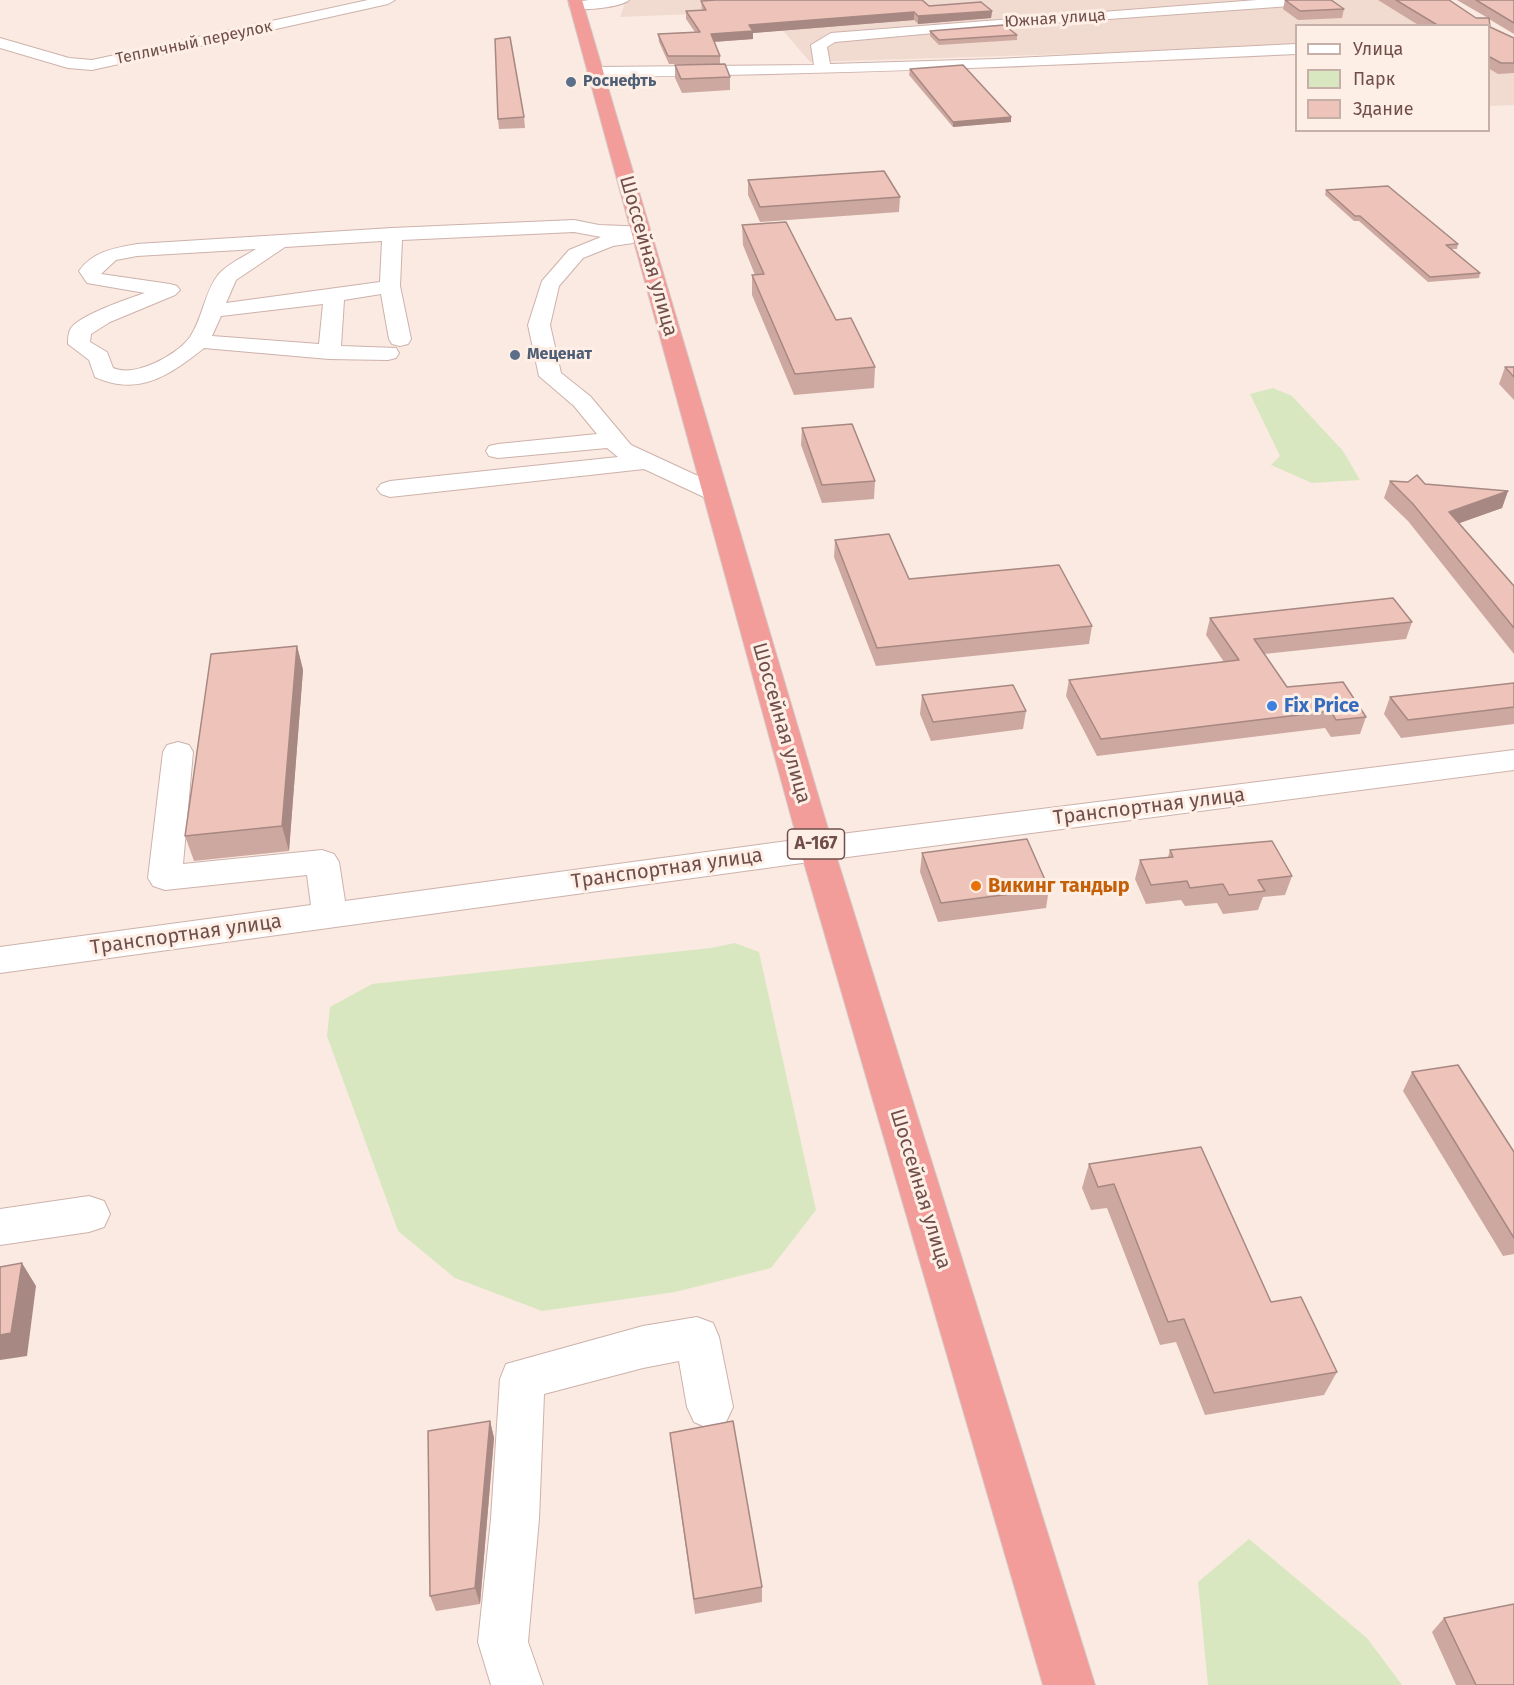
<!DOCTYPE html>
<html>
<head>
<meta charset="utf-8">
<style>
  body { margin:0 }
  #map { position:relative; width:1514px; height:1685px; overflow:hidden; background:#faeae1; font-family:"Fira Sans",sans-serif }
  canvas { display:block }
  .legend { position:absolute; left:1295px; top:24px; width:195px; height:108px; box-sizing:border-box; background:#feefe6; border:2px solid #c5afa7; margin:0; padding:8px 10px; list-style:none; font-size:18px; color:#704e49 }
  .legend li { display:flex; align-items:center; gap:12px; height:30px }
  .legend b { width:30px; border:2px solid #c5afa7 }
</style>
</head>
<body>
<div id="map">
<canvas width="1514" height="1685"></canvas>
<ul class="legend">
<li><b style="height:8px;background:#fff"></b>Улица</li>
<li><b style="height:16px;background:#d9e7c1"></b>Парк</li>
<li><b style="height:16px;background:#eec3ba"></b>Здание</li>
</ul>
</div>
<script>
const context = document.querySelector('canvas').getContext('2d');
context.lineJoin = 'round';
function fillPath(path, color) { context.fillStyle = color; context.fill(path, 'evenodd'); }
function stroke(path, color, width, dash) { context.strokeStyle = color; context.lineWidth = width; context.lineCap = dash ? 'butt' : 'round'; context.setLineDash(dash || []); context.stroke(path); }
function write(font, color, halo, rows, align = 'center') {
  context.font = font + ' "Fira Sans",sans-serif'; context.lineWidth = 6; context.setLineDash([]); context.textBaseline = 'middle'; context.strokeStyle = halo; context.fillStyle = color; for (const [text, x, y, turn = 0] of rows) {
    context.save(); context.translate(x, y); context.rotate((+turn || 0) * Math.PI / 180); context.textAlign = isNaN(turn) ? turn : align; if (halo) context.strokeText(text, 0, 0); context.fillText(text, 0, 0); context.restore();
  }
}
fillPath(new Path2D(`
  M626,0H1421L1464,25L1296,26V47L810,62L766,11L620,17Z
  M1488,41L1514,56V105L1489,106Z`), '#f1dad0');
fillPath(new Path2D(`
  M1273,388L1292,396L1343,451L1360,480L1312,483L1271,465L1280,456L1250,394Z
  M735,943L759,952L816,1210L771,1268L675,1292L542,1311L455,1278L398,1231L327,1036L330,1007L372,984L711,948Z
  M1249,1539L1367,1638L1402,1685H1208L1198,1582Z`), '#d9e7c1');
const minor = new Path2D(`
  M368,0H395L388,4L92,70L68,68L0,48V38L69,58L92,60Z
  M589,0H629C622,7 576,13 569,6L571,3Z
  M1257,0H1325L1318,4L1011,26L835,42L827,47L830,64L996,59L1296,44V54C1062,65 829,75 595,77L587,72L595,67L814,65L811,45L831,33Z
  M574,220L599,225L648,227L651,231L648,235L634,237L636,239L633,243L613,246L583,258L559,286L550,325L561,373L590,396L631,445L724,488L728,493L724,498L715,501L706,498L644,469L390,497L381,494L377,489L381,484L390,481L618,457L607,448L498,458L489,456L486,451L489,446L498,444L597,434L574,406L539,376L528,325L542,281L569,250L601,237L574,232L402,240L400,286L411,339L408,344L400,346L392,344L389,339L381,294L344,300L341,346L396,348L399,353L396,358L388,360L329,359L204,348C170,375 139,397 95,377L89,360L68,344C68,340 68,334 70,330C76,316 130,298 145,293L87,283L79,271C93,251 115,248 137,244L392,228ZM382,241L380,282L226,303L236,280L285,247ZM256,249C245,256 227,264 218,275C204,293 203,318 190,337C177,355 135,378 113,368L107,352L90,342L91,334L110,322L175,295L180,290L177,286L170,284L101,274L116,260L137,256ZM323,304L319,344L212,336L221,316Z
  M178,742L189,745L193,752L183,864L322,850L334,854L339,862L345,901L817,837L1514,750V770L817,861L0,973V947L311,905L307,875L165,890L153,886L148,878L163,752L167,745Z
  M89,1196L104,1201L110,1214L104,1227L89,1232L0,1245V1209Z
  M697,1317L713,1323L719,1337L733,1407L726,1422L710,1429L694,1422L687,1407L679,1361L643,1368L544,1394L539,1519L528,1642L543,1685H491L478,1642L491,1519L500,1379L506,1364L643,1326Z`);
const highway = new Path2D(`
  M568,0H582L834,849L1095,1685H1043L800,849Z`);
stroke(minor, '#cdb2ab', 2);
stroke(highway, '#d4cac8', 2);
fillPath(minor, '#fff');
fillPath(highway, '#f29d9a');
fillPath(new Path2D(`
  M708,0H922L929,6L992,11L991,18L918,24L914,20L753,33V39L714,42L720,56V64H669L659,42L658,34L695,32L686,19V11L702,10L701,1H709Z
  M1285,0L1344,9L1342,18L1298,20L1283,9Z
  M1378,0H1449L1476,18H1488L1457,0H1514V34L1489,19L1490,27L1514,38V73L1498,74L1488,68V26H1420Z
  M930,31L1017,35V40L939,45L930,36Z
  M675,65L730,77V90L682,93L675,78Z
  M910,69L1011,117V122L953,127L909,75Z
  M524,117L525,128L499,129L498,119Z
  M748,180L900,197L899,212L760,222L748,195Z
  M1326,190L1458,244L1457,249H1452L1480,273L1479,278L1428,282L1359,221H1354L1325,195Z
  M742,225L836,320L875,367L874,388L794,395L752,295V275H755L743,245Z
  M1505,367H1514V400L1499,384Z
  M802,428L875,481L874,499L822,503L801,445Z
  M1390,481L1508,491L1502,508L1459,523L1514,586V654L1408,521L1384,498Z
  M835,540L909,579L1092,626L1089,644L876,666L834,557Z
  M1210,618L1412,622L1406,639L1264,654L1287,687L1366,717L1360,734L1331,737L1325,728L1097,756L1066,696L1069,680L1224,662L1206,635Z
  M297,646L303,670L289,851L194,861L185,836Z
  M1514,683V724L1401,738L1384,714L1390,697Z
  M922,695L1026,711L1023,729L931,741L920,714Z
  M1170,850L1292,876L1285,895L1263,897L1258,910L1223,914L1217,903L1185,906L1181,900L1146,904L1135,879L1140,860L1168,857Z
  M922,853L1049,889L1046,908L938,922L920,872Z
  M1412,1072L1514,1152V1254L1503,1256L1403,1091Z
  M1089,1164L1271,1302L1337,1372L1324,1395L1205,1415L1176,1342L1160,1345L1107,1208L1091,1210L1082,1188Z
  M490,1421L494,1438L480,1604L436,1611L430,1596Z
  M670,1433L762,1587V1602L695,1614L672,1449Z
  M1444,1618L1514,1685H1456L1432,1632Z`), '#cda8a0');
fillPath(new Path2D(`
  M992,11L991,18L918,24V16Z
  M914,12V20L753,33V39L711,42V34L749,25Z
  M1011,117V122L953,127V122Z
  M1508,491L1502,508L1443,529L1449,512Z
  M297,646L303,670L289,851L282,826Z
  M22,1263L36,1286L27,1356L0,1360V1335Z
  M490,1421L494,1438L480,1604L475,1588Z`), '#a78882');
const building = new Path2D(`
  M716,0H922L929,6L981,2L992,11L918,16L914,12L749,25L753,31L711,34L720,56H668L658,34L700,32L686,11L706,10L701,1Z
  M1285,0H1331L1344,9L1300,11Z
  M1396,0H1449L1476,18H1489L1490,27L1514,38V63H1501L1488,56V26H1439Z
  M1476,0H1514V23Z
  M1004,25L1017,35L939,40L930,31Z
  M510,37L524,117L498,119L495,39Z
  M725,64L730,77L681,79L675,65Z
  M963,65L1011,117L953,122L910,69Z
  M884,171L900,197L760,207L748,180Z
  M1388,186L1458,244L1446,245L1480,273L1430,277L1360,216H1355L1326,190Z
  M786,222L836,320L851,318L875,367L795,374L752,275L764,274L742,225Z
  M1505,367H1514V377Z
  M852,424L875,481L822,485L802,428Z
  M1417,475L1425,484L1508,491L1449,512L1514,586V628L1413,504L1390,481L1408,482Z
  M889,534L909,579L1059,565L1092,626L877,648L835,540Z
  M1393,598L1412,622L1254,639L1287,687L1343,682L1366,717L1336,720L1331,711L1101,739L1069,680L1239,660L1210,618Z
  M297,646L282,826L185,836L211,654Z
  M1514,683V707L1408,720L1390,697Z
  M1013,685L1026,711L933,722L922,695Z
  M1027,839L1049,889L941,903L922,853Z
  M1272,841L1292,876L1258,880L1265,891L1229,895L1223,884L1190,888L1187,881L1151,885L1140,860L1173,857L1170,850Z
  M1458,1065L1514,1152V1238L1412,1072Z
  M1201,1147L1271,1302L1301,1297L1337,1372L1214,1393L1184,1319L1168,1322L1114,1184L1098,1187L1089,1164Z
  M22,1263L11,1333L0,1335V1267Z
  M490,1421L475,1588L430,1596L428,1431Z
  M733,1421L762,1587L694,1599L670,1433Z
  M1514,1604V1685H1476L1444,1618Z`);
fillPath(building, '#eec3ba');
stroke(building, '#a78882', 1.5);
for (const [x, y, r, color] of [
  [571,82,6,"#5c6f8a"],
  [515,355,6,"#5c6f8a"],
  [1272,706,6,"#3f7fe0"],
  [976,886,6,"#e8710a"]
]) { const dot = new Path2D(); dot.arc(x, y, r, 0, 2 * Math.PI); context.fillStyle = color; context.fill(dot); stroke(dot, '#feefe6', 2); }
write('16px', '#704e49', '#feefe6', [
  ["Южная улица",1055,19,-4],
  ["Тепличный переулок",194,43,-12]
]);
write('bold 16px', '#4e5e75', '#feefe6', [
  ["Роснефть",583,82],
  ["Меценат",527,355]
], 'left');
for (const [x, y, w] of [
  [816,844,57]
]) { const box = new Path2D(); box.roundRect(x - w / 2, y - 15, w, 30, 4.5); context.fillStyle = '#feefe6'; context.fill(box); stroke(box, '#704e49', 1.5); }
write('bold 18px', '#704e49', null, [
  ["А-167",816,844]
]);
write('20px', '#704e49', '#feefe6', [
  ["Шоссейная улица",648,256,74],
  ["Шоссейная улица",781,723,74],
  ["Транспортная улица",1149,807,-7],
  ["Транспортная улица",667,869,-8],
  ["Транспортная улица",186,935,-8],
  ["Шоссейная улица",920,1189,73]
]);
write('bold 20px', '#366cbe', '#feefe6', [
  ["Fix Price",1284,706]
], 'left');
write('bold 20px', '#c56008', '#feefe6', [
  ["Викинг тандыр",988,886]
], 'left');
</script>
</body>
</html>
